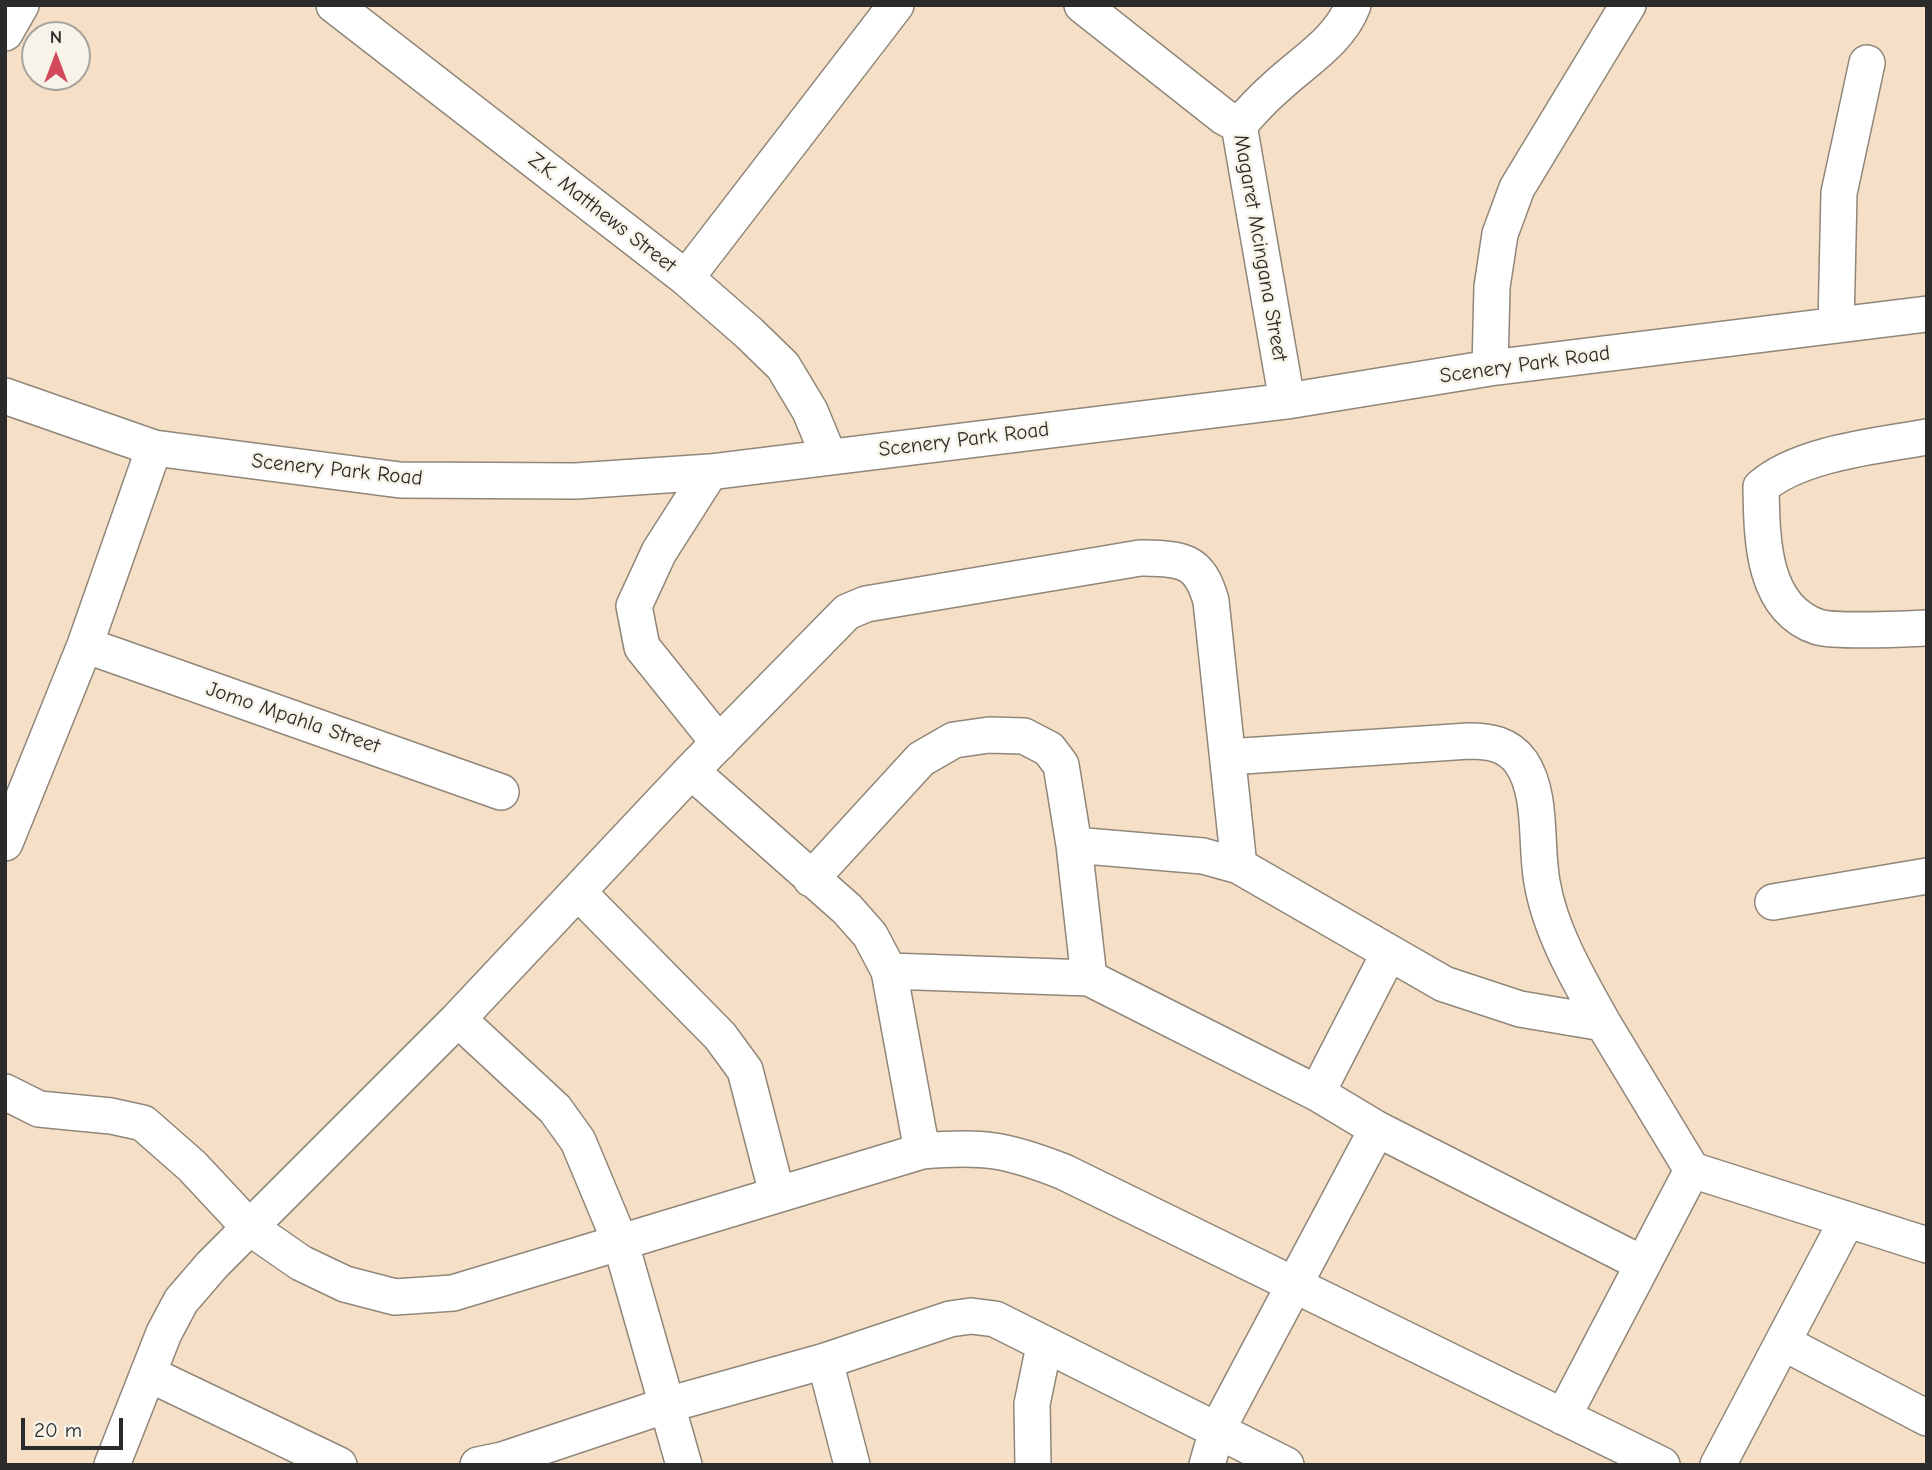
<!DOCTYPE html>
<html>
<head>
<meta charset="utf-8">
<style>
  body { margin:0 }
  #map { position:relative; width:1932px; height:1470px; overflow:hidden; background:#f5e0c7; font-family:"Comic Neue",sans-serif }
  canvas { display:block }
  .frame { position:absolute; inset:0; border:7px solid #2b2b2b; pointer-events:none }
  .north { position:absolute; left:21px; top:21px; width:70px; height:70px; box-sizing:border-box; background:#f7f3e8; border:2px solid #a5a39c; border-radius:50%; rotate:0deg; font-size:19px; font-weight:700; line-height:28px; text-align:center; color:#2b2b2b }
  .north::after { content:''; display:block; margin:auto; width:24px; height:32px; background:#d1495b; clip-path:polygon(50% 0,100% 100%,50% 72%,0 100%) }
  .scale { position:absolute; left:21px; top:1418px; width:102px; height:32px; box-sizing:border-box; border:4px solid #2b2b2b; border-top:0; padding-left:9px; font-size:21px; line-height:24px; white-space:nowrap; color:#2b2b2b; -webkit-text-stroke:5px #f7f3e8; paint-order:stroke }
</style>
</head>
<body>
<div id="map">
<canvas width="1932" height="1470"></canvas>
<div class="frame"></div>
<div class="north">N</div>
<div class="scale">20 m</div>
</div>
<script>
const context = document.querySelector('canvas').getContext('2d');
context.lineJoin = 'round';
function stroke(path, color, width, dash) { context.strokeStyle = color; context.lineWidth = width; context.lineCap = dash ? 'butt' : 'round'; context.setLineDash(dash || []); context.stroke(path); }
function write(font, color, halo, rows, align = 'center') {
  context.font = font + ' "Comic Neue",sans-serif'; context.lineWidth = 5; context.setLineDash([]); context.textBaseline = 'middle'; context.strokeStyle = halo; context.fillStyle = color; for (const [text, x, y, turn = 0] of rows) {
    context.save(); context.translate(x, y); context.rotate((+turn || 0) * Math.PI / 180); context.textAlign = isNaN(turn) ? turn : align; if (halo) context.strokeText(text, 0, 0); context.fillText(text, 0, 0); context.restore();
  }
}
const minor = new Path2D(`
  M334,5L686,278L749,333L783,366L810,411L829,457
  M1082,5L1224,117L1239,125L1287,401
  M5,33L21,5
  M1239,125C1250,113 1261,100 1274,89C1302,62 1339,42 1353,5
  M686,278L896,5
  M1836,325L1839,193L1867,63
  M1490,368L1492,287L1500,234L1517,188L1628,5
  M5,396L154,448L400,480L576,481L710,472L1287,401L1490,368L1927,314
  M1927,437C1877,446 1800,453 1761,487C1762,536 1761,608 1818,627C1835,632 1906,629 1927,628
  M710,472L659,552L634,606L642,647L719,743
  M85,645L501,792
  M691,771L847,909L870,935L889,971L922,1151
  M5,843L85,645L154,448
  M1074,845L1203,856L1239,866L1444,984L1520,1009L1603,1023C1579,980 1550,931 1542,882C1535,844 1543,794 1521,762C1508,744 1490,741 1469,741L1228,757
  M811,879L921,759L954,740L989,735L1024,736L1049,749L1061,765L1074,845L1089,978
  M579,893L720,1036L745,1070L777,1194
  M1773,902L1927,876
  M889,971L1089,978L1317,1093L1377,1129L1643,1264L1563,1417
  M458,1019L555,1109L578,1141L621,1244L684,1465
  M1603,1023L1692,1170L1643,1264
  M5,1092L39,1109L111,1116L143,1123L192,1166L249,1227L301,1263L345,1284L395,1297L453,1293L922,1151C984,1146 1006,1149 1064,1172L1662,1465
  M1317,1093L1388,955
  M1692,1170L1927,1245
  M1784,1343L1927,1418
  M825,1361L852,1465
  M149,1374L339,1465
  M112,1465L164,1333L181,1301L212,1265L458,1019L691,771L847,612L866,604L1140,558C1181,559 1199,558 1211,601L1239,866
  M478,1465L502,1460L667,1405L825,1361L950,1319L971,1316L995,1319L1286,1465
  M1033,1465L1032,1404L1044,1346
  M1207,1465L1217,1430L1377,1129
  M1718,1465L1847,1220`);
stroke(minor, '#908679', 38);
stroke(minor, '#fff', 35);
write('21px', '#2b2b2b', '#f7f3e8', [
  ["Z.K. Matthews Street",602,213,38],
  ["Magaret Mcingana Street",1260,248,80],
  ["Scenery Park Road",1525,365,-8],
  ["Scenery Park Road",964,440,-7],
  ["Scenery Park Road",337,470,6],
  ["Jomo Mpahla Street",293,718,19]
]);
</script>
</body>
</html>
